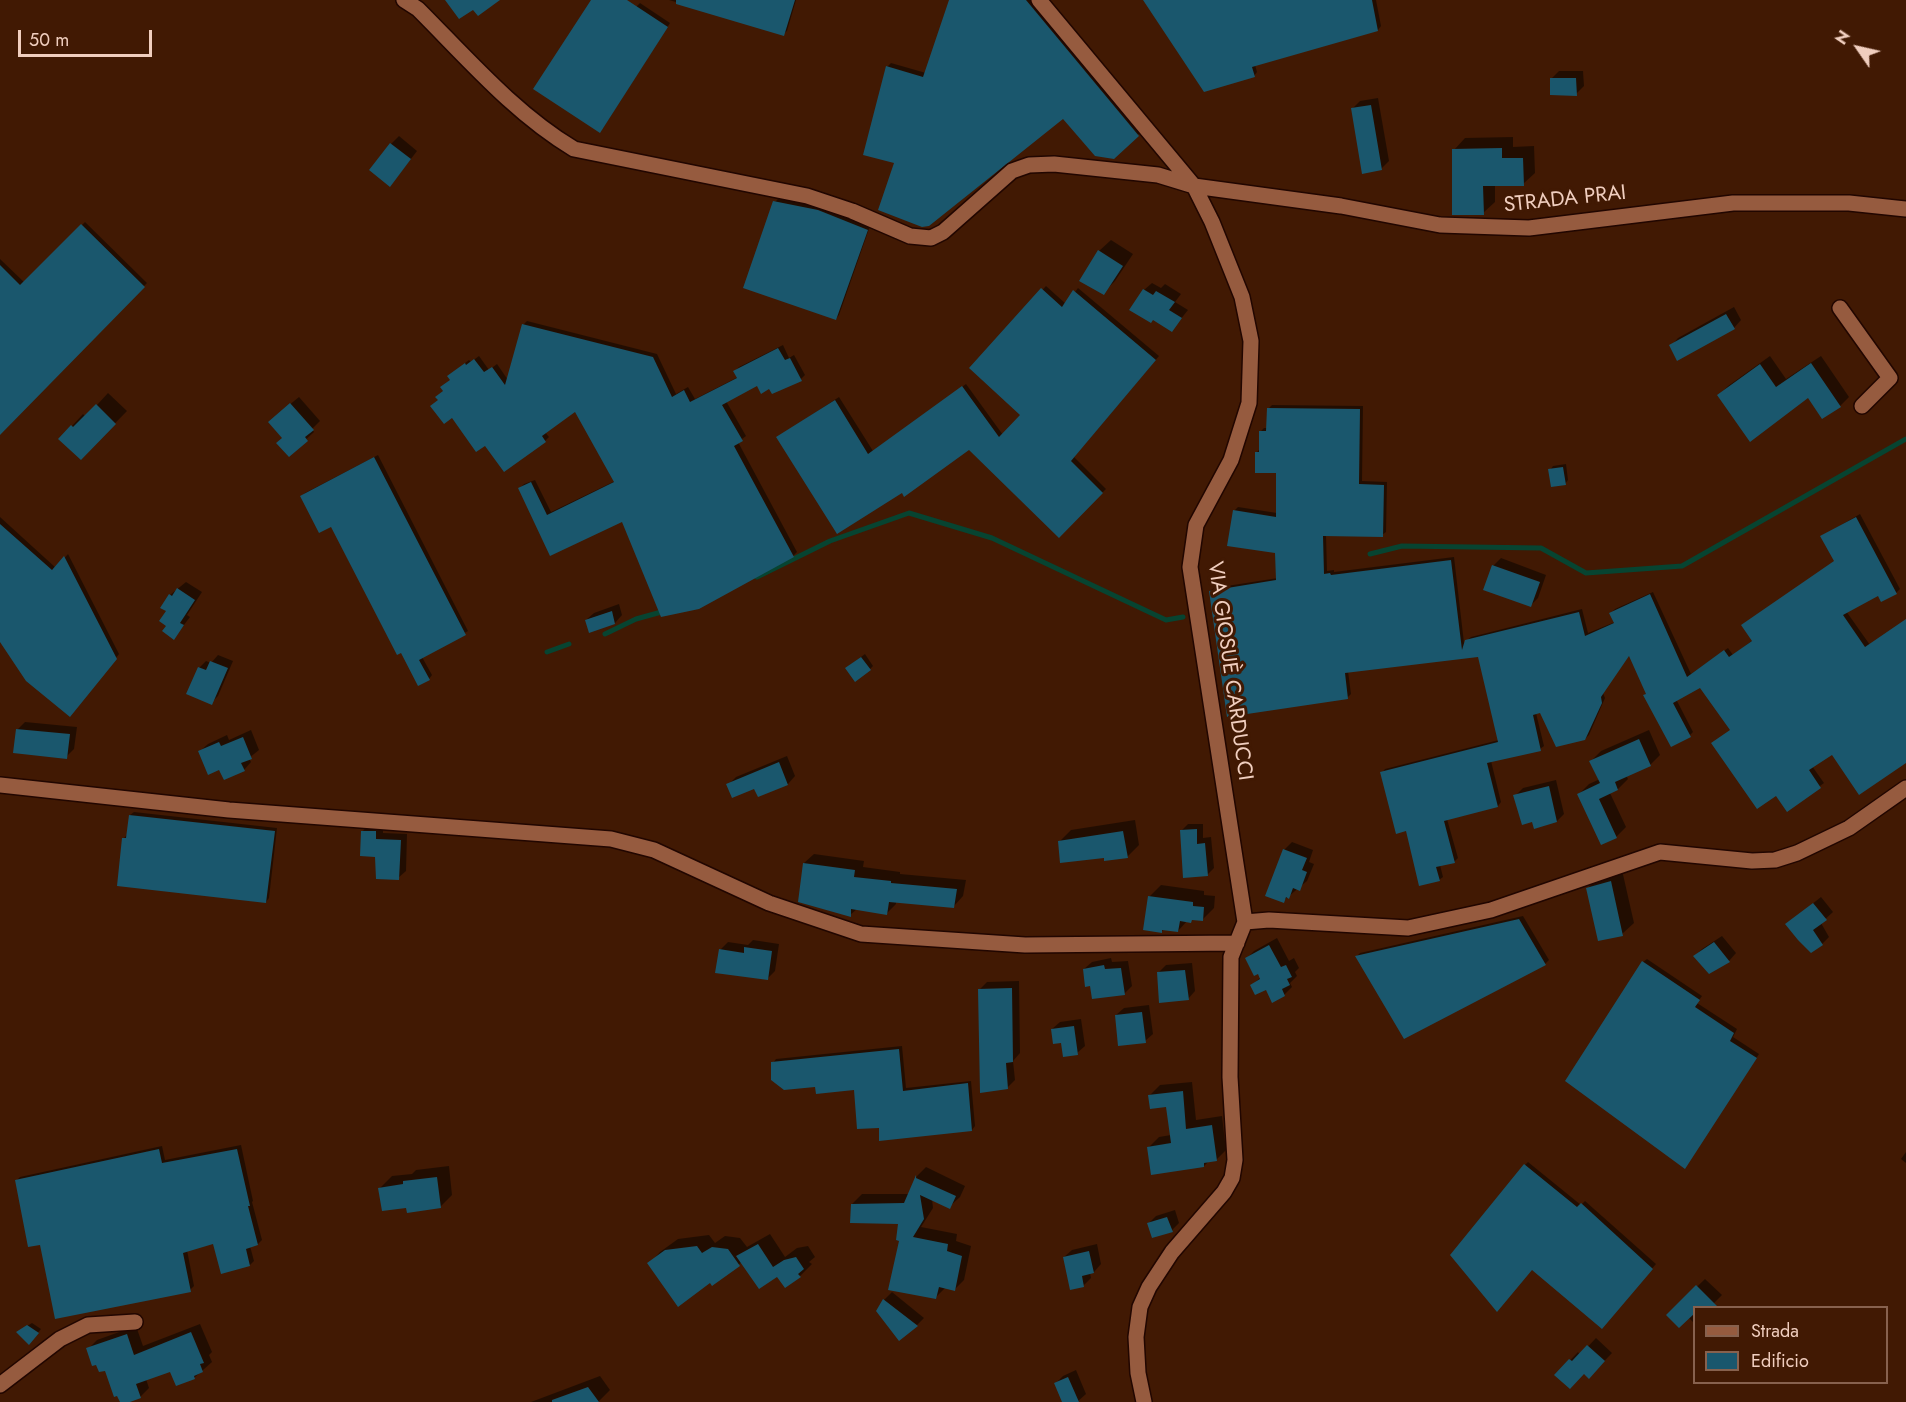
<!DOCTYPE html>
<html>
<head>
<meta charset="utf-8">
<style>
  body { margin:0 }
  #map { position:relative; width:1906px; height:1402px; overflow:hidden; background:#411903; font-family:Jost,sans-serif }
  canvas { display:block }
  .legend { position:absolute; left:1693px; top:1306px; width:195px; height:78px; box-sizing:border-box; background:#411903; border:2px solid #87614e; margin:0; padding:8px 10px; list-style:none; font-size:18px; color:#f0cebf }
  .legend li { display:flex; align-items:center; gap:12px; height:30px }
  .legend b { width:30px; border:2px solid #87614e }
  .north { position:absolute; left:1828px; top:18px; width:60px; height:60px; -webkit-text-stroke:4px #411903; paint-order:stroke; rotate:304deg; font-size:16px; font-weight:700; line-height:24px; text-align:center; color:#f0cebf }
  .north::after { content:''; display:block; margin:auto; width:21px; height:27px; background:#f0cebf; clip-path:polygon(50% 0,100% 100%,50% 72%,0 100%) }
  .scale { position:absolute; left:18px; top:30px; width:134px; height:27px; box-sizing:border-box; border:3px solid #f0cebf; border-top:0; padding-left:8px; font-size:18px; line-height:21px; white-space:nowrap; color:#f0cebf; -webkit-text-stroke:4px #411903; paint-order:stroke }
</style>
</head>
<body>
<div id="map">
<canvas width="1906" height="1402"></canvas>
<ul class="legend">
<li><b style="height:8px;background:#965b3f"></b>Strada</li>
<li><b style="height:16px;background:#1a576d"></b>Edificio</li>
</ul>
<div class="north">N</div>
<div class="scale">50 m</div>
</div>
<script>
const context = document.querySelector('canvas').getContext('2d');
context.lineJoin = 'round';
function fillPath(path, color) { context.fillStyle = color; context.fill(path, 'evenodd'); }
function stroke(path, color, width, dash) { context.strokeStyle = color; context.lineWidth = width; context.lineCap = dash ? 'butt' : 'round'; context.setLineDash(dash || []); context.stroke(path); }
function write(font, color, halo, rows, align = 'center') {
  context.font = font + ' Jost,sans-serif'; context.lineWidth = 6; context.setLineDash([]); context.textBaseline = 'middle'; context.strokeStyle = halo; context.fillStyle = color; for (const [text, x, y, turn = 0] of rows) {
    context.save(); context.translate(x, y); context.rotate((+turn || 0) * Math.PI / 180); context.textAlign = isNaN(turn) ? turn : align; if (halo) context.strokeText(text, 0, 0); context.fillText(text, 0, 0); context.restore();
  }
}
fillPath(new Path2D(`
  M592,0H620L634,9L640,3L670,23L603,128Z
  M669,0H796L787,31L783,34Z
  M950,0H1033L1142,131L1113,157L1063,117L896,162L887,67L891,63L926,73Z
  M1145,0H1376L1381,26L1378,30L1255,65L1257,72L1254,76Z
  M1559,71H1583L1584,86L1576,94L1551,79Z
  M1378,98L1389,161L1381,169L1352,109L1360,101Z
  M399,136L417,151L397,177L391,144Z
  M1513,137V147L1534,146L1535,173L1523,184L1495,185V202L1483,213L1454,150L1465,138Z
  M778,199L822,207L870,226L839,315L836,319L775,202Z
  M85,222L147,283L0,433V259L25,283Z
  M1111,240L1133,254L1115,281L1103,293L1099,251Z
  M1152,283L1161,288L1165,284L1181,294L1175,302L1188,310L1172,330L1153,319L1131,309L1144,290Z
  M1046,286L1066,304L1078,288L1159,356L1074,457L1106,489L1059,536L969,448L902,491L778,437L839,397L873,451L966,384L1003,435L1022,415L971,368Z
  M1734,307L1741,320L1734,328L1671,346L1678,338Z
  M527,321L657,354L676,394L688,387L695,399L738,377L735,371L739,367L783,345L789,358L794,355L805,375L801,379L773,392L770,387L758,384L726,401L746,436L738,442L797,552L793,556L698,608L623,520L551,554L520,488L524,484L535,480L551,512L615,481L576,410L545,432L549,437L545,441L485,444L439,399L451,379L449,376L469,360L471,362L479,356L489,370L497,364L508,380L523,325Z
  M1770,356L1786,379L1821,356L1849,397L1840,406L1808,396L1719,395L1728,386Z
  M108,393L127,411L81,458L72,426L83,414L86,417Z
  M299,397L320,421L312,429L314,432L289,455L277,415Z
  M1272,405L1363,406L1362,481L1387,482L1386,532L1382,535H1326L1327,571L1334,570V572L1454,557L1464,643L1471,637L1582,609L1588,633L1615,622L1611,613L1615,609L1653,592L1691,674L1728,648L1733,655L1753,640L1835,561L1822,536L1860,514L1900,589L1896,593L1878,594L1846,611L1870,645L1906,623V761L1832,752L1812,766L1824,783L1788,810L1700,686L1676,699L1693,732L1690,735L1648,693L1630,654L1603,693L1605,698L1589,735L1585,739L1541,711L1536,713L1544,746L1540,749L1491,761L1501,802L1498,806L1447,819L1458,858L1454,862L1440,865L1443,877L1439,880L1407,829L1382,773L1385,769L1499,740L1479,655L1348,671L1351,694L1348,697L1210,591L1214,588L1278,578L1277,551L1234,511L1238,507L1277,513L1278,471L1256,453L1260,449L1261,431L1264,428H1268V409Z
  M378,455L468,631L422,657L432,675L429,679L332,525L302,497L305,493Z
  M1566,464L1568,480L1565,484L1550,470L1553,466Z
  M0,517L56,568L68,554L119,654L73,712L0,640Z
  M1501,558L1546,575L1538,598L1531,605L1493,566Z
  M186,582L202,592L187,615L190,617L174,638L168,625V611L170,595Z
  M619,604L622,615L615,623L586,620L594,613Z
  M865,654L873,666L870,669L850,665Z
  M218,655L233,661L218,696L211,703L199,668L206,661L211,663Z
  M25,722L77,727L74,749L66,757L17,730Z
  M251,730L259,750L249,758L251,762L244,770L220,768L200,751L208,744L227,735L229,740Z
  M1649,730L1660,755L1650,765L1626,775L1628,779L1618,789L1610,793L1626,827L1616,837L1579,794L1589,784L1600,779L1591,761L1601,751Z
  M787,756L795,776L788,784L758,795L755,787L728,785L736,777Z
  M1556,780L1564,814L1557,821L1533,820L1515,796L1523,788Z
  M134,812L277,828L269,898L266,902L124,838L127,835L130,815Z
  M1135,820L1139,845L1127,857L1059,842L1071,830Z
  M369,824L383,825V833L407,834L406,871L398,878L377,855L362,832Z
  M1188,824H1203V838L1211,837L1214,868L1207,875L1181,831Z
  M1292,842L1313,850L1309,862L1314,864L1307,881L1283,901L1284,850Z
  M814,854L864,861L863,867L900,872V874L966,880L963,896L954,906L896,901V904L886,914L857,909L850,915L804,863Z
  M1622,870L1634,923L1622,934L1588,888L1599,876Z
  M1161,885L1204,891V895L1215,896L1214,908L1202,920L1194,918L1191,921H1187L1178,931L1164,929L1161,932L1149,897Z
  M1821,897L1833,912L1821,923L1829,937L1822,944L1787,924Z
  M1523,916L1549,960L1545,964L1405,1037L1357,956L1360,953Z
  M1722,936L1736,953L1729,961L1695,956L1702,949Z
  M1277,938L1289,961L1294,958L1299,968L1295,972L1297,976L1290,983L1292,987L1284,995L1266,988L1252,985L1261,977L1247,958L1254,951Z
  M753,940L779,944L775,971L768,978L720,950L728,942L748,945Z
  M1111,958L1112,962L1128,961L1132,986L1124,994L1091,984L1084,969L1092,962Z
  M1647,959L1702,996L1697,1003L1737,1029L1733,1037L1759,1054L1685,1167L1643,962Z
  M1192,963L1195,991L1188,999L1158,973L1166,965Z
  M1019,981L1020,1053L1013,1061L1015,1080L1007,1088L980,989L987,982Z
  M1149,1005L1153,1034L1145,1041L1116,1015L1124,1008Z
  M1081,1019L1085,1046L1077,1053L1062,1041L1052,1029L1060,1022Z
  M902,1046L906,1088L971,1081L975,1126L972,1130L880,1126L856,1089L816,1085L773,1063L776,1059Z
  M1192,1082L1196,1120L1222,1116L1226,1150L1216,1160L1209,1161L1204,1166L1149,1147L1159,1137L1171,1135L1167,1106L1150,1095L1160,1085Z
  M241,1145L253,1201L252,1202L262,1240L258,1244L250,1246L254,1261L250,1265L214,1242L187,1250L194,1286L190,1290L41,1243L16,1181L20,1177L162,1146L165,1160Z
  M1906,1152V1163L1901,1159Z
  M1528,1162L1581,1205L1585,1201L1656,1264L1605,1324L1525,1165Z
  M449,1166L452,1195L441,1206L408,1207L380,1188L392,1176L412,1174L416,1170Z
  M926,1167L965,1186L960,1197L949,1207L932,1199L933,1208L921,1227L957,1234L956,1241L971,1246L964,1280L954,1290L946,1287L935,1298L901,1240L900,1223L852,1204L862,1194H909L917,1176Z
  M1175,1210L1179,1223L1172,1230L1148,1224L1156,1216Z
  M770,1234L785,1257L797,1248L808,1246L815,1257L809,1262L812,1264L800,1276L786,1286L777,1275L742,1262L712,1284L710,1281L649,1264L660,1252L678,1239L709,1235L715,1243L725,1236L740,1238L747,1247Z
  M1097,1244L1101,1264L1094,1272L1090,1273L1091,1278L1084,1285L1064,1257L1072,1250Z
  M1705,1279L1722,1295L1709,1308H1694V1323L1688,1317L1668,1315Z
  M892,1292L924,1318L917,1325L878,1310L884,1300Z
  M32,1323L41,1329L32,1340L22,1329Z
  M200,1324L212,1352L209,1355L212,1362L194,1378L171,1370L146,1379L149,1388L140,1397L125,1402H121L106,1369L88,1349L97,1340L136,1326L143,1346Z
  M1596,1338L1612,1353L1589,1377L1584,1372L1556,1375L1578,1352L1580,1355Z
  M1076,1370L1086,1394L1077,1402H1064L1055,1384L1063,1376Z
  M600,1376L610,1390L598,1402H531Z`), '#0007');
stroke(new Path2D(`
  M1370,554L1402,546L1541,548L1586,573L1682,566L1906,439
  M757,577L830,541L909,513L992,538L1166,620L1183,617
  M605,634L636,619L665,611
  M547,652L569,644`), '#074431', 5);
fillPath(new Path2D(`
  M445,0H500L478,16L473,10L459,19Z
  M591,0H627L668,27L600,133L533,89Z
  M676,0H795L784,36L676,4Z
  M949,0H1026L1139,136L1114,159L1095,156L1063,119L929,226L922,227L878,210L894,163L863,155L886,66L923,77Z
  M1143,0H1372L1378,31L1252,67L1255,77L1204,92Z
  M1550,78H1576L1577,96L1550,95Z
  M1371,105L1382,170L1362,174L1351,108Z
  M390,143L411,159L390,187L369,170Z
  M1502,148V158H1523L1524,186H1483L1484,215H1452V149Z
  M773,201L818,210L868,230L836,320L743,288Z
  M81,224L145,287L0,435V265L20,285Z
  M1098,250L1123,266L1104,295L1079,281Z
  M1041,288L1062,307L1073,290L1156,360L1071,461L1103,493L1059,538L969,450L904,497L902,493L837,534L776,437L835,400L868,454L962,386L999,437L1020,415L969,368Z
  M1143,289L1153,295L1156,291L1175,302L1169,310L1182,318L1172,332L1153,320L1151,323L1129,310Z
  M1726,314L1735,329L1677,361L1669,345Z
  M522,324L653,357L672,397L684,390L690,402L737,378L733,371L778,348L785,360L790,358L802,381L772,394L769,389L761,394L757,386L722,405L743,441L734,446L794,557L699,609L661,617L622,522L550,556L518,488L531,482L547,515L614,482L575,412L542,436L546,442L504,472L485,446L476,452L452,418L444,424L430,406L438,400L435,397L443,391L440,387L450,380L447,376L465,363L466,365L474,359L484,372L492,367L505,385Z
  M1811,363L1841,407L1822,419L1808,398L1750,442L1717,395L1760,364L1776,387Z
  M290,403L314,430L305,437L308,441L289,457L276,443L282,438L268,422Z
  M96,404L116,424L81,460L58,439L71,425L73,427Z
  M1267,408L1360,409L1359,484L1384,485L1383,537L1323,536L1324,574L1330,573L1331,575L1451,560L1462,650L1465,640L1579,612L1585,636L1614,623L1609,613L1650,594L1687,677L1724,650L1729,657L1752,641L1741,625L1834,561L1820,536L1856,517L1897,594L1881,602L1878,596L1843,615L1865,647L1906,619V763L1859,795L1832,755L1809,770L1821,788L1787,812L1776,796L1757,809L1711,743L1730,730L1700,688L1673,703L1691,737L1671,747L1643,695L1646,694L1629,656L1601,697L1602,703L1585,740L1556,747L1540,713L1533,715L1541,751L1487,763L1498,807L1444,821L1455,863L1436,867L1440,881L1419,886L1406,831L1396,834L1380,772L1498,742L1478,657L1345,673L1348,699L1227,717L1209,591L1276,580L1275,553L1227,546L1233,510L1276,517V473H1255V452H1259V431H1266Z
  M374,457L466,635L419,660L430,680L418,686L401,653L397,655L331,527L319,533L300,496Z
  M1563,467L1566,485L1551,487L1548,469Z
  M0,524L52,570L64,556L117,659L70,717L26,681L0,642Z
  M1492,565L1540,582L1531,607L1483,590Z
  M177,588L195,600L180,623L184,625L174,640L162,631L166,626L159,621L166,611L160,608L169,594L172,596Z
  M612,611L615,624L589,633L585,620Z
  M861,657L871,670L855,682L845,668Z
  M210,661L228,668L212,705L186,694L198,667L206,670Z
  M16,729L70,734L67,759L13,753Z
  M243,737L252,759L241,763L245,771L224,780L219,770L208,775L198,751L219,742L221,746Z
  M1639,739L1651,766L1615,782L1618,790L1599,799L1617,838L1601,845L1577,794L1600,783L1589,761Z
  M779,762L788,785L758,797L754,789L732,798L726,784Z
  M1549,786L1557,822L1534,829L1532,822L1522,825L1513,795Z
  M129,815L275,831L266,903L117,886L122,838H126Z
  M1197,829V844L1205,843L1208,876L1183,878L1180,830Z
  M361,831H376V839L401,840L399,880L376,879L375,857L360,856Z
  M1123,831L1128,858L1104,861V858L1060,863L1058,841Z
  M1283,849L1307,858L1302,870L1307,872L1300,891L1293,888L1289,899L1286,897L1284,903L1265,896Z
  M803,863L855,870L854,877L891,881V883L957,889L954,908L889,902L887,915L851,909V917L798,902Z
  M1611,881L1623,936L1598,941L1586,888Z
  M1148,896L1193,902V906L1204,907L1203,921L1192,920L1191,923L1180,921L1178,932L1162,930V933L1143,930Z
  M1813,903L1827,920L1813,930L1823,945L1811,953L1798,940L1785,924Z
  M1519,919L1546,965L1404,1039L1355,956Z
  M1714,942L1730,962L1709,974L1693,956Z
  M1269,945L1281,967L1286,965L1292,977L1287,979L1290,985L1282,989L1285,996L1272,1003L1266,990L1255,995L1250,985L1260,979L1258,974L1254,976L1245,958Z
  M744,947L772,951L768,980L715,973L719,949L744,953Z
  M1642,961L1700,1000L1695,1007L1734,1033L1730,1041L1757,1058L1685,1169L1565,1081Z
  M1104,965L1105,969L1121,968L1125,995L1092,999L1090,986L1085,987L1083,969Z
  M1185,970L1189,1000L1159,1003L1157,972Z
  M1012,988L1013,1062L1006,1063L1008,1089L980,1093L978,989Z
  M1142,1012L1146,1043L1118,1046L1115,1015Z
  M1074,1026L1078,1055L1063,1057L1061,1043L1053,1044L1051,1029Z
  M899,1049L903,1091L968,1083L972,1131L879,1141V1128L857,1129L854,1090L816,1094L815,1087L784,1090L771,1080V1062Z
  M1183,1091L1186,1129L1212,1125L1217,1161L1204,1163V1167L1151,1175L1147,1147L1171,1143L1166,1107L1150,1109L1148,1095Z
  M159,1149L162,1163L237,1149L250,1206H248L258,1245L246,1249L250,1266L221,1274L213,1244L183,1253L191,1292L55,1319L40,1245L28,1247L15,1180Z
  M1524,1164L1577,1207L1581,1203L1653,1269L1602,1329L1532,1270L1497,1312L1450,1255Z
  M916,1175V1178L956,1196L950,1209L920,1195L924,1219L913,1237L948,1244L947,1251L962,1256L955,1291L939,1287L936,1299L888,1290L899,1241L896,1240L898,1224L850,1223L851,1204L904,1203Z
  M437,1177L441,1208L407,1213L406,1208L382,1211L378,1188L403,1184V1181Z
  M1167,1217L1173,1232L1152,1238L1147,1223Z
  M758,1244L773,1267L784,1260L796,1257L804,1269L798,1274L801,1277L785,1288L777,1277L759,1289L736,1256Z
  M697,1246L702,1253L712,1247L728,1249L740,1266L712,1286L710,1283L678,1307L647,1263L665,1250Z
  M1089,1251L1094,1273L1082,1276L1084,1287L1070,1290L1063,1257Z
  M1696,1285L1719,1308H1695V1313L1679,1328L1666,1315Z
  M883,1299L918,1326L899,1341L876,1311Z
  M27,1325L39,1333L29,1345L16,1332Z
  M191,1332L204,1363L200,1364L203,1372L194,1376L195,1379L176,1386L170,1372L136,1384L141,1398L130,1402H120L117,1396L114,1397L105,1371L99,1372L96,1365L92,1366L86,1348L127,1334L134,1355Z
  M1587,1345L1605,1361L1589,1379L1584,1374L1570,1389L1554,1375L1569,1359L1572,1361Z
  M1068,1377L1079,1402H1062L1054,1383Z
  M588,1387L599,1402H552V1400Z`), '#1a576d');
const minor = new Path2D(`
  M404,0L418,9C467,58 514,113 574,149L807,196L852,211L910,236L931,238L943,232L1012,171L1029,165L1054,164L1158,175L1194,186L1341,206L1440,225L1529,228L1733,203H1849L1906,209
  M1039,0L1194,186L1212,222L1242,297L1251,341L1249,403L1231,460L1196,525L1190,567L1245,922L1231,957L1230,1077L1235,1160L1232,1178L1224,1192L1172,1252L1149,1287L1140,1307L1136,1337L1138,1373L1144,1402
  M1840,308L1890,378L1862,406
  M0,785L229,810L611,839L654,850L769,903L861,934L1025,945L1237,943
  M1245,922L1269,920L1408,928L1491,910L1660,852L1752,861L1775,860L1797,853L1849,828L1906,788
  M0,1385L60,1339L88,1325L135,1322`);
stroke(minor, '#210600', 18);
stroke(minor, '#965b3f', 15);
write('21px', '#f0cebf', '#411903', [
  ["STRADA PRAI",1565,200,-6],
  ["VIA GIOSUÈ CARDUCCI",1229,671,82]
]);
</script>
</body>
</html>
